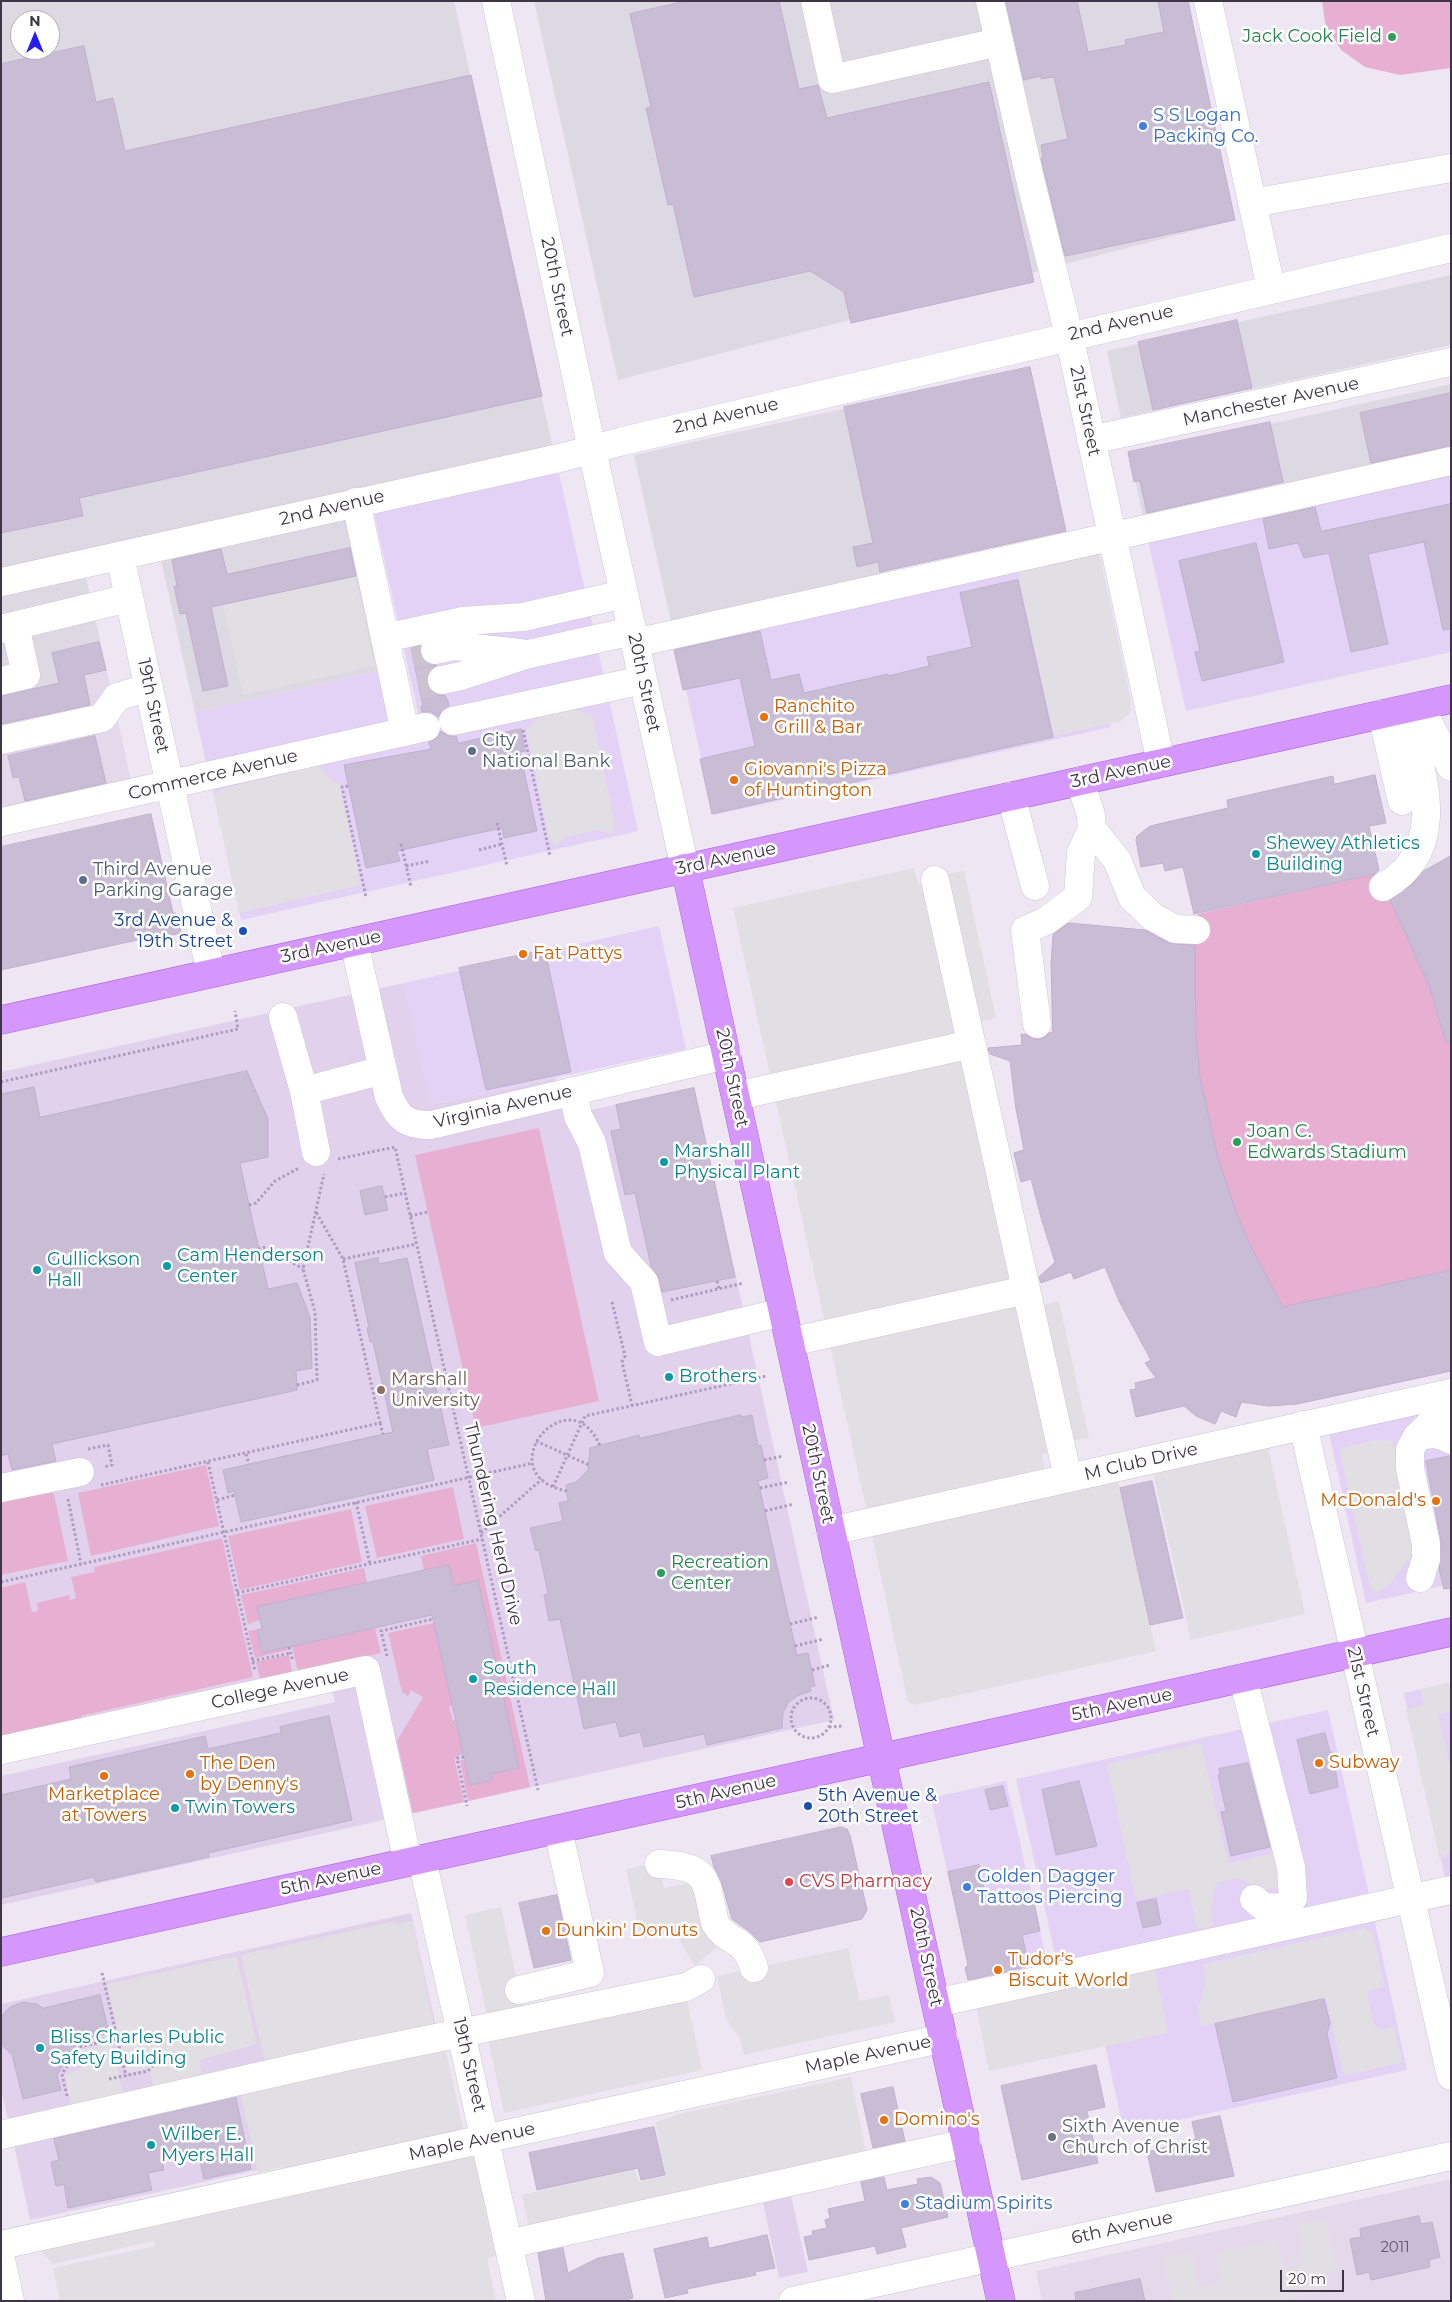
<!DOCTYPE html>
<html>
<head>
<meta charset="utf-8">
<style>
  body { margin:0 }
  #map { position:relative; width:1452px; height:2302px; overflow:hidden; background:#eee7f3; font-family:Montserrat,sans-serif }
  canvas { display:block }
  .frame { position:absolute; inset:0; border:2px solid #3e3646; pointer-events:none }
  .north { position:absolute; left:10px; top:10px; width:50px; height:50px; box-sizing:border-box; background:#fff; border:1px solid #b2afb5; border-radius:50%; rotate:0deg; font-size:14px; font-weight:700; line-height:20px; text-align:center; color:#3e3646 }
  .north::after { content:''; display:block; margin:auto; width:18px; height:22px; background:#281bf6; clip-path:polygon(50% 0,100% 100%,50% 72%,0 100%) }
  .scale { position:absolute; left:1280px; top:2270px; width:64px; height:22px; box-sizing:border-box; border:2px solid #3e3646; border-top:0; padding-left:6px; font-size:15px; line-height:18px; white-space:nowrap; color:#3e3646; -webkit-text-stroke:4px #fff; paint-order:stroke }
</style>
</head>
<body>
<div id="map">
<canvas width="1452" height="2302"></canvas>
<div class="frame"></div>
<div class="north">N</div>
<div class="scale">20 m</div>
</div>
<script>
const context = document.querySelector('canvas').getContext('2d');
context.lineJoin = 'round';
function fillPath(path, color) { context.fillStyle = color; context.fill(path, 'evenodd'); }
function stroke(path, color, width, dash) { context.strokeStyle = color; context.lineWidth = width; context.lineCap = dash ? 'butt' : 'round'; context.setLineDash(dash || []); context.stroke(path); }
function write(font, color, halo, rows, align = 'center') {
  context.font = font + ' Montserrat,sans-serif'; context.lineWidth = 5; context.setLineDash([]); context.textBaseline = 'middle'; context.strokeStyle = halo; context.fillStyle = color; for (const [text, x, y, turn = 0] of rows) {
    context.save(); context.translate(x, y); context.rotate((+turn || 0) * Math.PI / 180); context.textAlign = isNaN(turn) ? turn : align; if (halo) context.strokeText(text, 0, 0); context.fillText(text, 0, 0); context.restore();
  }
}
fillPath(new Path2D(`
  M107,671L132,785L1,814V695Z
  M1451,2179V2301H1042L1036,2271Z`), '#e4d9eb');
fillPath(new Path2D(`
  M559,473L638,831L241,920L212,787L424,740L374,513Z
  M1451,473V652L1186,711L1148,540Z
  M1073,557L1111,727L714,815L676,645Z
  M379,671L392,728L207,768L195,712Z
  M659,926L686,1049L431,1105L404,983Z
  M1451,1406V1584L1366,1603L1329,1433Z
  M1451,1683V1881L1446,1882L1404,1693Z
  M1328,1710L1370,1899L1058,1968L1016,1779Z
  M1006,1781L1049,1970L973,1987L931,1798Z
  M1374,1918L1407,2070L1124,2132L1091,1981Z`), '#e3d2f5');
fillPath(new Path2D(`
  M1,1H454L554,453L1,576ZM20,20H50V50H20Z
  M534,1H1187L1235,220L618,380Z
  M1451,275V345L1121,418L1107,351Z
  M1451,384V454L1144,522L1130,455Z
  M847,408L885,579L672,626L634,455Z
  M346,519L379,671L195,712L161,560Z
  M86,577L107,671L1,695V596Z`), '#ddd9e2');
fillPath(new Path2D(`
  M404,983L431,1105L556,1078L564,1116L694,1087L834,1720L1,1905V1776L335,1702L326,1664L1,1736V1072Z
  M411,1913L437,2031L9,2125L1,2089V2004Z
  M440,2045L458,2126L30,2220L13,2140Z
  M790,2191L808,2272L779,2278L762,2198Z`), '#e2d1ec');
fillPath(new Path2D(`
  M1322,1H1451V68L1400,75L1365,67L1341,50L1325,23Z
  M1451,856V1371L1297,1404L1269,1406L1242,1402L1236,1417L1221,1411L1215,1424C1185,1411 1165,1389 1145,1363L1151,1360L1119,1301L1105,1267L1074,1279L1067,1262L1054,1258L1032,1179L1021,1182L1014,1153L1024,1150L1016,1109L1011,1063L1023,1062L1021,1034L1052,1032L1051,964L1054,922L1195,934L1198,914L1374,874L1387,893Z
  M539,1128L599,1401L476,1428L415,1155Z
  M206,1465L219,1526L91,1556L78,1493Z
  M453,1487L464,1539L377,1558L365,1506Z
  M45,1491L54,1494L68,1561L1,1575V1501Z
  M351,1509L362,1562L240,1590L228,1536Z
  M222,1538L253,1677L81,1716L82,1723L1,1741V1588L25,1582L32,1612L38,1611L37,1603L69,1595L70,1600L76,1598L71,1577L95,1572L94,1567Z
  M476,1543L530,1787L468,1801L460,1760H464L470,1785L491,1780L490,1774L519,1768L478,1581L454,1586L424,1571L421,1556Z
  M364,1568L367,1583L248,1624L241,1595Z
  M434,1623L452,1705L449,1707L453,1721L455,1720L463,1754L454,1757L464,1802L413,1813L397,1741L423,1697L411,1690L408,1696L402,1692L388,1633Z
  M262,1628L257,1630L262,1653L287,1647L288,1650L255,1658L248,1631Z
  M375,1628L381,1653L341,1662L299,1676L292,1646Z
  M289,1655L293,1677L261,1684L256,1662Z`), '#e7b0d3');
fillPath(new Path2D(`
  M1090,551L1100,556L1131,700L1130,713L1121,721L1054,736L1019,578L1020,566Z
  M355,577L375,666L243,695L223,605Z
  M571,708L592,716L615,823L613,835L598,830L566,837L555,847L549,838L526,730L543,714Z
  M318,766L333,782H339L361,885L239,913L214,795L222,789Z
  M914,868L919,886L945,874L964,871L996,1018L981,1021L978,1025L1040,1302L1044,1305L1059,1301L1089,1438L1072,1441L1051,1452L1042,1454L1045,1471L867,1512L733,908Z
  M1375,1440L1393,1441L1418,1547L1388,1586L1375,1593L1370,1587L1339,1449Z
  M1268,1448L1305,1614L1191,1640L1153,1473Z
  M1117,1476L1156,1651L915,1705L908,1702L871,1531Z
  M1451,1682V1711L1438,1714L1451,1770V1850L1440,1860L1406,1709L1424,1705L1421,1689Z
  M1201,1743L1228,1863L1275,1853L1283,1886L1265,1890L1238,1878L1216,1883L1211,1910L1213,1926L1197,1929L1189,1889L1136,1900L1107,1764Z
  M658,1863L664,1888L693,1882L706,1934L717,1947L695,1966L674,1931L641,1938L626,1869Z
  M501,1907L523,2008L487,2016L465,1915Z
  M412,1921L435,2029L266,2067L241,1955L392,1922L396,1924Z
  M1364,1928L1373,1934L1385,1987L1369,1991L1367,1995L1374,2025L1380,2030L1394,2027L1403,2062L1344,2076L1326,1998L1201,2026L1198,2010L1205,1981L1203,1964Z
  M848,1948L860,2001L889,1995L895,2022L744,2055L740,2039L726,2019L717,1976Z
  M236,1956L257,2044L199,2060L203,2081L154,2091L150,2072L146,2069L127,2073L107,1984Z
  M1154,1966L1168,2033L989,2071L976,2005Z
  M685,1991L702,2070L504,2113L487,2034Z
  M111,2043L123,2093L71,2106L64,2075L81,2069L83,2066L80,2050Z
  M444,2043L464,2132L301,2167L277,2168L258,2173L240,2091Z
  M851,2077L867,2157L530,2233L522,2195L635,2169L638,2182L666,2176L655,2122L683,2113Z
  M474,2153L496,2256L487,2258L496,2301H60L53,2268L155,2246L154,2241L53,2264L38,2248Z
  M1326,2219L1337,2270L1321,2273L1319,2276L1323,2291L1282,2301H1172L1163,2257L1192,2252L1199,2288L1221,2283L1215,2253L1277,2239L1284,2270L1305,2265L1297,2225Z`), '#e2dfe4');
const building = new Path2D(`
  M686,1H779L799,89L818,85L827,118L989,82L1034,282L851,323L844,292L810,271L694,297L673,204L668,205L646,108L651,107L630,14Z
  M1006,1H1077L1088,52L1126,45L1125,40L1164,32L1158,1H1188L1235,220L1065,256L1041,158H1043L1041,145L1068,139L1054,77L1041,79V76L1024,80Z
  M84,46L96,102L113,98L125,151L471,75L542,396L79,498L83,516L1,533V64Z
  M1237,320L1252,388L1153,410L1138,342Z
  M1030,367L1066,531L880,572L878,562L857,567L853,547L873,543L844,407Z
  M1451,393V446L1371,463L1360,413Z
  M1270,422L1283,482L1147,513L1140,481L1134,482L1128,452Z
  M1451,504V629L1443,630L1424,542L1368,554L1388,644L1351,652L1329,553L1304,558L1298,543L1269,549L1263,519L1315,507L1321,531Z
  M1256,543L1284,662L1202,681L1195,652L1200,651L1179,561Z
  M350,548L356,576L211,607L228,686L203,691L186,613L180,614L174,586H177L172,560L221,549L227,574Z
  M1018,580L1053,737L712,814L700,759L755,746L740,678L683,690L674,650L760,631L771,680L799,674L804,693L888,674V676L929,666L927,657L972,647L960,593Z
  M99,642L106,670L84,675L90,705L1,724V696L59,683L52,653Z
  M420,646V654L424,661L430,665H437L431,669L427,676V683L430,690L437,695H445L448,701L449,706L442,710L438,717L431,712H422L421,707L423,706L411,648Z
  M521,729L525,751L520,752L537,831L504,838L502,828L397,851L400,861L366,868L344,765L431,749L429,742L437,738L441,731L448,736H456L458,743Z
  M95,736L106,783L25,801L19,777L13,778L8,756Z
  M1375,775L1386,823L1369,826L1379,870L1375,874L1194,914L1183,867L1165,871L1163,863L1141,867L1136,840L1137,836L1150,826L1228,808L1227,800L1333,776L1334,784Z
  M151,814L173,913H176L181,933L160,938V935L1,970V847Z
  M1451,856V1042H1446L1430,988L1390,900L1414,883L1422,872Z
  M1069,923L1144,930L1168,943L1195,946L1196,1036L1200,1077L1218,1158L1234,1206L1249,1243L1283,1307L1451,1270V1371L1297,1404L1269,1406L1241,1402L1236,1417L1221,1411L1215,1424L1196,1416L1184,1406L1136,1417L1130,1390L1136,1389L1135,1383L1156,1378L1145,1363L1151,1360L1119,1301L1105,1267L1074,1279L1071,1272L1041,1283L1039,1277L1055,1262L1042,1221L1031,1179L1021,1182L1014,1153L1024,1150L1016,1109L1010,1061L990,1054L988,1048L1022,1045L1021,1034L1038,1040L1053,1032L1051,964L1053,935Z
  M545,950L571,1072L486,1090L459,968Z
  M247,1071L268,1119V1157L240,1163L249,1205L268,1289L297,1283L310,1317L312,1368L296,1371L297,1390L52,1444L56,1461L12,1470L8,1454L1,1456V1094L34,1087L40,1117Z
  M694,1088L735,1277L662,1292L659,1278L651,1266L635,1193L625,1195L611,1131L621,1129L616,1105Z
  M382,1186L388,1210L365,1215L360,1191Z
  M378,1258L379,1264L407,1258L449,1445L427,1449L434,1480L241,1522L234,1491L228,1493L223,1470L393,1432L373,1342H370L367,1328L369,1327L355,1263Z
  M741,1415V1417L752,1415L758,1446L761,1445L768,1478L758,1481L797,1655L808,1653L815,1686L810,1687L811,1691L797,1696L788,1703L783,1713L782,1728L707,1745L704,1734L644,1747L640,1732L620,1737L616,1722L584,1729L560,1619L549,1621L544,1595L548,1594L539,1550L536,1551L530,1528L563,1521L559,1503L568,1501L566,1485L576,1482L588,1470L590,1448L639,1435L640,1438Z
  M1451,1456V1588L1444,1589L1439,1569L1441,1541L1426,1461Z
  M1152,1481L1183,1618L1150,1625L1120,1488Z
  M449,1565L454,1586L478,1580L519,1768L490,1774L492,1780L470,1785L432,1615L262,1653L257,1630L262,1629L257,1607Z
  M329,1716L352,1820L208,1853L209,1857L96,1882L94,1877L1,1898V1795L71,1779L69,1767L205,1736L208,1749L281,1733L280,1727Z
  M1325,1733L1330,1752H1333L1338,1787L1310,1794L1297,1740Z
  M1248,1763L1270,1847L1231,1856L1221,1812L1226,1811L1218,1775L1220,1774L1219,1769Z
  M1079,1781L1097,1846L1056,1855L1042,1790Z
  M1003,1786L1008,1806L990,1810L985,1790Z
  M841,1827L847,1829L850,1835L867,1910L862,1919L760,1942L750,1932L732,1919L721,1881L714,1867L711,1856Z
  M979,1865L987,1902L1032,1892L1040,1931L1022,1935L1029,1966L968,1980L965,1968L968,1965L948,1872Z
  M557,1895L571,1960L534,1968L519,1903Z
  M1156,1899L1161,1924L1143,1928L1137,1903Z
  M100,1995L109,2033L79,2040L57,2075L61,2090L23,2099L12,2055L1,2044V2017L5,2012L10,2007L23,2002L37,2004L43,2008Z
  M1324,1999L1330,2023L1327,2034L1337,2078L1233,2102L1215,2024Z
  M1096,2065L1105,2107L1087,2111L1098,2163L1022,2180L1001,2086Z
  M893,2087L905,2141L873,2148L861,2094Z
  M236,2098L251,2169L204,2179L198,2153L162,2161L164,2170L148,2173L152,2190L68,2208L64,2184L56,2186L51,2162L59,2160L54,2139Z
  M1220,2116L1234,2176L1156,2192L1147,2152L1196,2139L1192,2122Z
  M654,2127L665,2175L641,2180L638,2168L537,2190L529,2153Z
  M884,2177L887,2190L918,2184L917,2179L931,2177L940,2183L948,2217L901,2228L906,2247L877,2254L875,2246L809,2260L804,2237L813,2235L812,2231L827,2228L825,2220L830,2218L828,2209L865,2201L861,2182Z
  M1419,2216L1421,2224L1432,2222L1440,2257L1429,2260L1430,2267L1371,2280L1369,2272L1357,2275L1350,2239L1361,2237L1360,2229Z
  M767,2235L775,2268L755,2272L756,2275L687,2289L688,2293L665,2298L654,2249L707,2237L709,2248Z
  M563,2248L568,2273L598,2258L623,2253L633,2298L623,2301H546L538,2253Z
  M1140,2279L1145,2301H1076L1075,2293Z`);
fillPath(building, '#c9bdd5');
stroke(building, '#c0b0cf', 1);
stroke(new Path2D(`
  M412,654L435,650
  M419,685L442,680`), '#cbc4d0', 28, [28, 14]);
const minor = new Path2D(`
  M496,1L592,450L685,868
  M815,1L832,79L999,42
  M990,1L1031,183L1069,335L1161,763
  M1208,1L1271,288
  M1252,203L1451,168
  M1091,440L1451,362
  M356,502L405,732
  M120,556L211,973
  M1,582L564,457L623,441L1451,248
  M1,629L129,598
  M385,638L463,621L523,617L624,594
  M635,643L1451,461
  M435,650L455,646L520,653
  M442,680L461,676L529,654L632,631
  M1,681L26,675L15,626
  M1420,706L1451,767
  M1382,714L1402,801
  M453,721L643,680
  M1,740L102,718L117,697L149,687
  M1011,796L1035,886
  M1,822L426,727
  M1092,829L1117,860L1132,897L1153,917L1175,929L1196,930
  M935,880L1068,1478
  M1383,887C1452,848 1421,772 1406,709
  M354,942L389,1097C399,1119 406,1125 431,1125L727,1055
  M283,1017L304,1091L383,1070
  M1037,1024L1025,930L1046,921L1078,897L1081,853L1092,829L1091,815L1080,781
  M304,1091L316,1152
  M573,1091L578,1116L592,1143L618,1253L644,1282L658,1342L783,1312
  M736,1096L972,1044
  M790,1342L1026,1290
  M1303,1425L1451,2076
  M1417,1437C1430,1433 1439,1433 1451,1440
  M1,1488L80,1472
  M831,1531L1451,1393
  M1420,1578L1426,1559V1544L1410,1468V1449L1417,1437L1434,1420L1451,1416
  M1243,1678L1291,1867L1293,1898L1284,1908L1264,1907L1254,1899
  M1,1750L366,1670L408,1862
  M422,1859L521,2301
  M659,1864C710,1866 705,1879 715,1923C728,1945 745,1935 754,1968
  M519,1990L590,1973L558,1830
  M936,2003L1451,1890
  M1,2135L353,2055L686,1987L701,1979
  M508,2244L967,2143
  M1,2245L944,2038
  M1,2260L10,2301
  M793,2301L1451,2156`);
const major = new Path2D(`
  M685,868L1001,2301
  M1,1020L1451,699
  M1,1952L1451,1632`);
stroke(minor, '#d0c4d9', 29);
stroke(major, '#b167e2', 29);
stroke(new Path2D(`
  M523,730L550,856
  M348,786L342,787L366,897
  M497,823L507,866
  M401,844L411,887
  M479,850L502,844
  M406,866L430,861
  M1,1082L238,1029L235,1011
  M338,1159L395,1147L538,1790
  M385,1197L405,1193
  M249,1205L256,1203L275,1181L299,1168
  M410,1216L428,1212
  M258,1249L266,1247L303,1269
  M343,1259L416,1244
  M717,1281L719,1289
  M671,1300L744,1283
  M612,1302L625,1356L622,1362L632,1405
  M297,1385L317,1380L315,1312L303,1269L324,1174
  M380,1423L383,1434
  M536,1441L589,1465
  M88,1449L108,1445L112,1465L103,1467
  M246,1454L249,1464
  M764,1460L783,1456
  M208,1462L255,1671
  M101,1485L380,1423L343,1259L316,1212
  M553,1487L585,1416L766,1376
  M760,1488L789,1482
  M567,1491C485,1475 569,1373 600,1446
  M68,1499L81,1564
  M217,1500L235,1495
  M356,1502L370,1564
  M765,1511L794,1504
  M481,1533L542,1479
  M1,1582L533,1463
  M237,1593L482,1539
  M790,1624L819,1617
  M795,1646L824,1639
  M289,1647L293,1661
  M387,1656L381,1631L433,1619
  M252,1661L291,1653
  M812,1670L830,1665
  M791 1718a20 20 0 1 1 40 0a20 20 0 1 1-40 0Z
  M829,1727L843,1726
  M464,1757L457,1758L467,1806
  M102,1973L126,2076
  M109,2079L148,2071L156,2062
  M67,2096L62,2074L79,2047L117,2039`), '#b09bc0', 3, [2.5, 2.5]);
stroke(minor, '#fff', 28);
stroke(major, '#d697fc', 28);
for (const [x, y, r, color] of [
  [1392,37,5,"#2e9e5b"],
  [1143,126,5,"#3f7fe0"],
  [764,717,5,"#e8710a"],
  [472,751,5,"#5c6f8a"],
  [734,780,5,"#e8710a"],
  [1256,854,5,"#0f9aa8"],
  [83,880,5,"#5c6f8a"],
  [243,931,5,"#1a4fb4"],
  [523,954,5,"#e8710a"],
  [1237,1142,5,"#2e9e5b"],
  [664,1162,5,"#0f9aa8"],
  [167,1266,5,"#0f9aa8"],
  [37,1270,5,"#0f9aa8"],
  [669,1377,5,"#0f9aa8"],
  [381,1390,5,"#8d6e63"],
  [1436,1501,5,"#e8710a"],
  [661,1573,5,"#2e9e5b"],
  [473,1679,5,"#0f9aa8"],
  [1319,1763,5,"#e8710a"],
  [190,1774,5,"#e8710a"],
  [104,1776,5,"#e8710a"],
  [808,1806,5,"#1a4fb4"],
  [175,1808,5,"#0f9aa8"],
  [789,1882,5,"#e0444e"],
  [967,1887,5,"#3f7fe0"],
  [546,1931,5,"#e8710a"],
  [998,1970,5,"#e8710a"],
  [40,2048,5,"#0f9aa8"],
  [884,2120,5,"#e8710a"],
  [1052,2137,5,"#6b7280"],
  [151,2145,5,"#0f9aa8"],
  [905,2204,5,"#3f7fe0"]
]) { const dot = new Path2D(); dot.arc(x, y, r, 0, 2 * Math.PI); context.fillStyle = color; context.fill(dot); stroke(dot, '#fff', 2); }
write('15px', '#61586a', null, [
  ["2011",1395,2248]
]);
write('18px', '#27864d', '#fff', [
  ["Jack Cook Field",1382,37,"right"],
  ["Joan C.",1247,1132],
  ["Edwards Stadium",1247,1153],
  ["Recreation",671,1563],
  ["Center",671,1584]
], 'left');
write('18px', '#366cbe', '#fff', [
  ["S S Logan",1153,116],
  ["Packing Co.",1153,137],
  ["Golden Dagger",977,1877],
  ["Tattoos Piercing",977,1898],
  ["Stadium Spirits",915,2204]
], 'left');
write('18px', '#3e3646', '#fff', [
  ["20th Street",557,287,78],
  ["2nd Avenue",1121,323,-13],
  ["Manchester Avenue",1271,402,-12],
  ["21st Street",1085,411,78],
  ["2nd Avenue",726,416,-13],
  ["2nd Avenue",332,508,-13],
  ["20th Street",644,683,78],
  ["19th Street",153,706,78],
  ["3rd Avenue",1121,772,-12],
  ["Commerce Avenue",213,775,-13],
  ["3rd Avenue",726,859,-12],
  ["3rd Avenue",331,947,-12],
  ["20th Street",732,1078,78],
  ["Virginia Avenue",503,1107,-13],
  ["M Club Drive",1141,1462,-13],
  ["20th Street",818,1474,78],
  ["Thundering Herd Drive",493,1524,77],
  ["College Avenue",280,1689,-12],
  ["21st Street",1363,1692,77],
  ["5th Avenue",1122,1705,-12],
  ["5th Avenue",726,1792,-13],
  ["5th Avenue",331,1879,-12],
  ["20th Street",926,1957,78],
  ["Maple Avenue",868,2055,-12],
  ["19th Street",469,2065,77],
  ["Maple Avenue",472,2142,-12],
  ["6th Avenue",1122,2228,-12]
]);
write('18px', '#c56008', '#fff', [
  ["Ranchito",774,707],
  ["Grill & Bar",774,728],
  ["Giovanni's Pizza",744,770],
  ["of Huntington",744,791],
  ["Fat Pattys",533,954],
  ["McDonald's",1426,1501,"right"],
  ["Subway",1329,1763],
  ["The Den",200,1764],
  ["by Denny's",200,1785],
  ["Marketplace",104,1795,"center"],
  ["at Towers",104,1816,"center"],
  ["Dunkin' Donuts",556,1931],
  ["Tudor's",1008,1960],
  ["Biscuit World",1008,1981],
  ["Domino's",894,2120]
], 'left');
write('18px', '#4e5e75', '#fff', [
  ["City",482,741],
  ["National Bank",482,762],
  ["Third Avenue",93,870],
  ["Parking Garage",93,891]
], 'left');
write('18px', '#0d838f', '#fff', [
  ["Shewey Athletics",1266,844],
  ["Building",1266,865],
  ["Marshall",674,1152],
  ["Physical Plant",674,1173],
  ["Cam Henderson",177,1256],
  ["Center",177,1277],
  ["Gullickson",47,1260],
  ["Hall",47,1281],
  ["Brothers",679,1377],
  ["South",483,1669],
  ["Residence Hall",483,1690],
  ["Twin Towers",185,1808],
  ["Bliss Charles Public",50,2038],
  ["Safety Building",50,2059],
  ["Wilber E.",161,2135],
  ["Myers Hall",161,2156]
], 'left');
write('18px', '#164399', '#fff', [
  ["3rd Avenue &",233,921],
  ["19th Street",233,942],
  ["5th Avenue &",818,1796,"left"],
  ["20th Street",818,1817,"left"]
], 'right');
write('18px', '#785e54', '#fff', [
  ["Marshall",391,1380],
  ["University",391,1401]
], 'left');
write('18px', '#be3a42', '#fff', [
  ["CVS Pharmacy",799,1882]
], 'left');
write('18px', '#5b616d', '#fff', [
  ["Sixth Avenue",1062,2127],
  ["Church of Christ",1062,2148]
], 'left');
</script>
</body>
</html>
